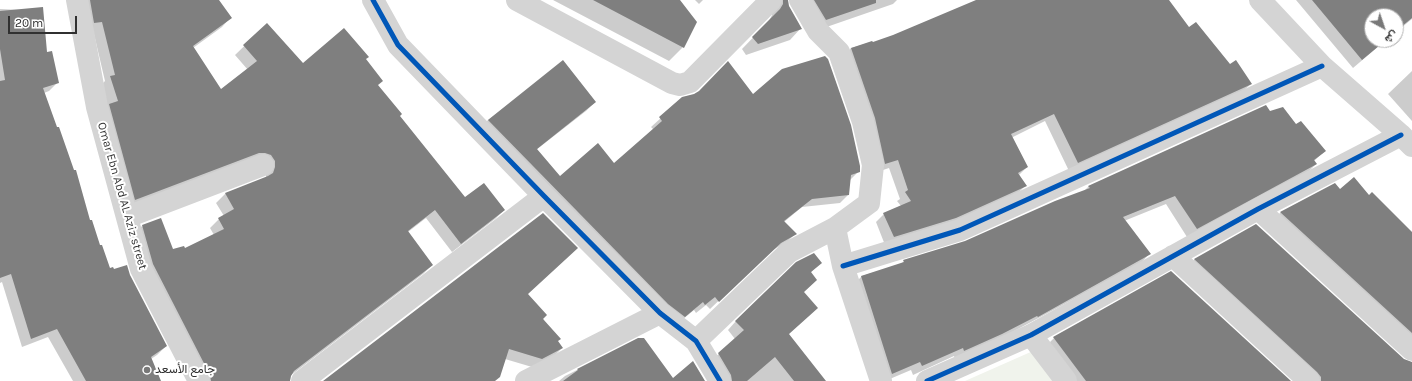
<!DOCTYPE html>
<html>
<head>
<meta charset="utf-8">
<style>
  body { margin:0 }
  #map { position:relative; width:1412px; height:381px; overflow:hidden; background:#fff; font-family:Karla,Vazirmatn,sans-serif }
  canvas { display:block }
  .north { position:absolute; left:1364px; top:8px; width:40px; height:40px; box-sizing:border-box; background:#fff; border:1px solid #acacac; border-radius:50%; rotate:140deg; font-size:11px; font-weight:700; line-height:16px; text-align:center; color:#303030 }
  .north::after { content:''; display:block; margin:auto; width:14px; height:18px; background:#787878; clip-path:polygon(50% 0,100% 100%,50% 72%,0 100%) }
  .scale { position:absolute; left:8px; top:16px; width:69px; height:18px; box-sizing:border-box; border:2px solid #303030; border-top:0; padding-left:5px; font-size:12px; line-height:14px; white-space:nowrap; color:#303030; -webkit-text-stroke:3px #fff; paint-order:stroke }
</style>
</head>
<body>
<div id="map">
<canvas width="1412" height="381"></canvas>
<div class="north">ش</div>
<div class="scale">20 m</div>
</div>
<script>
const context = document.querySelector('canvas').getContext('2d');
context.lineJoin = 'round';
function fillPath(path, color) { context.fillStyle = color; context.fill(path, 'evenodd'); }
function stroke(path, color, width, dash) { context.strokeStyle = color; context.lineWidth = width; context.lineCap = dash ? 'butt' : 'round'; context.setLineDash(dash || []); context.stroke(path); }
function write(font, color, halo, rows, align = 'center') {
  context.font = font + ' Karla,Vazirmatn,sans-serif'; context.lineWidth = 4; context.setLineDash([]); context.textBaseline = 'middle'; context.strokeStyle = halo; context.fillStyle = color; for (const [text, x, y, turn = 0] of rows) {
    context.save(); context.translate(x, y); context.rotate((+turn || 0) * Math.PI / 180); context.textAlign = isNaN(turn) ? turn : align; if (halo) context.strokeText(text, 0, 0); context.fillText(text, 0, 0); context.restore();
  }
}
fillPath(new Path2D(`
  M1051,343L1075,381H965Z`), '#f0f3ec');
fillPath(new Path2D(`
  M82,0H217L230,18L222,27L193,48L221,91L248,70L235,55L267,24L303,64L365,60L377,85L399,116L465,199L504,210L495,219L452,252L426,218L408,232L432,265L423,274L290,376L289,381H200L133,235L142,226L172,251L184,250L214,235L210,228L219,219L224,216L216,203L225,194L266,178V170L126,209L101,85L105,81L93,30Z
  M553,0H679L683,47L669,61Z
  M695,0H703L699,4Z
  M776,0H787L788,7L801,28L790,40L746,55L742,49L769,21L772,15V9Z
  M794,0H897L893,4L815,31Z
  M986,0H1168L1189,28L1251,84L1242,92L1069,171L1045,121L1011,138L1027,167L1019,175L1025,186L1017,194L946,226L885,245L876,222L884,214L901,206L897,201L900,199L889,168L877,172L843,57L851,48L872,42V44Z
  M1296,0H1412V19L1396,32V16H1372V40H1386L1353,68Z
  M0,9L42,11L46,53L58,82L49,91L44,93L89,222L109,269L129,275L166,346L157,355L151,359L160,381H73L48,337L22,347L2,282L0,283Z
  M563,62L595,102L586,111L536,150L559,177L614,164L654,130L651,127L683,98L753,95L859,171L850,180L848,195L840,203L802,207L784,222L795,234L787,242L771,251L710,309L706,305L696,313L694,310L676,325L480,129L488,120Z
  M1412,71V121L1388,94Z
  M1269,112L1295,126L1325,151L1314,161L1316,164L1307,173L1187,237L1166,204L1124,221L1149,254L1141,263L992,343L955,359L954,356L913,375L911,370L885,381L853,285L862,276L901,264L904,261L966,242L1084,191L1089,186Z
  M1335,185L1340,191L1369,196L1412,234V350L1272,221L1280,213Z
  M1195,259L1403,360L1412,363V381H1309L1186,268Z
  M821,262L810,273L803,292L817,308L788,334L825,381H721L710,362L735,339L728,330L736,321Z
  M527,294L562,348L553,357L532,367L505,359L494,381H324Z
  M1054,338L1289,381H1069L1045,347Z
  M639,339L673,380L704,381H559L565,376Z`), '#0003');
fillPath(new Path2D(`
  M90,0H219L232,18L193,46L221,89L257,61L243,45L267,23L303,63L344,28L369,57L366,59L383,81L378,85L402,114L400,116L465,197L484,183L505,210L461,244L435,210L408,231L433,265L294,371L291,376L290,381H211L210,375L153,264L142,225L161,218L173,249L184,246L185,248L224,229L218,218L234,209L225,193L268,176L273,173L275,167V161L271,155L265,153H259L135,200L109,104L118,101L110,76L115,75L102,22L94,23Z
  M593,0H680L697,22L684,48Z
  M783,0H788L789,6L802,29L758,44L752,37L780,9L783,4Z
  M814,0H876V3L826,20Z
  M976,0H1169L1189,27L1196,22L1230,64L1236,60L1252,84L1078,163L1054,114L1011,134L1028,167L1018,173L1027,186L956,218L894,237L883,213L911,201L905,192L908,190L898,160L885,164L875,118L851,48L872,41L873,42L893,35Z
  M1312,0H1412V18L1396,31V16H1372V40H1386L1362,60Z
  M43,7L47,52L52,51L59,83L43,88L57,127H59L74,170H76L90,220H92L100,245H102L110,268L113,267L114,269L127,265L130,275L167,346L151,357L161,381H86L57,329L31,339L11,274L0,278V81L5,80L0,49V11Z
  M825,56L828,59L851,125L860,166V172L851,175L849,195L812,199L784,221L797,234L781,243L719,302L715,297L705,305L703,302L685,317L668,304L488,120L563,60L596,102L537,149L560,176L598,143L614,163L662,121L659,117L682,97L694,94L699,91L728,61L753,94L782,69Z
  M1266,105L1270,111L1283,107L1296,124L1301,121L1326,151L1314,160L1317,164L1197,229L1175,196L1123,217L1151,254L1038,317L1037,316L1002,334L964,351L963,348L922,366L920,362L892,374L861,276L904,262L903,260L965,241L1055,201L1090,188L1088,186Z
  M1354,177L1369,195L1372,192L1412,232V333L1280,212L1335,183L1340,189Z
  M543,213L578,248L528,294L547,315L543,319L561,339L558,341L563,348L542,359L509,349L500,377L495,381H323Z
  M1256,224L1404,359L1412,362V381H1321V377L1317,372L1194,259Z
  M814,253L822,263L811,272L817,280L804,292L818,308L789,334L826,381H794L775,357L747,381H732L731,375L718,353L744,330L735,321L796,262Z
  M1171,271L1291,381H1086L1053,337Z
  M638,338H644L673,378L693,361L705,381H563L578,370L577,369Z`), '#7f7f7f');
stroke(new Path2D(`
  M77,0L97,107L141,269L199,381
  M373,0L398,45L544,196L660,313L696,341L720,381
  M517,0L672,83L680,85L690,82L771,0
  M1260,0L1322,66L1401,135L1412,146
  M1258,209L1412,350
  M127,217L263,165
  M835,228L843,266L881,381
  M1173,256L1309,381
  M843,266L960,230L1322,66
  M1031,335L1066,381
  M696,341L789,252L835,228L869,203L873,165L863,122L839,52L818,31L800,0
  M302,381L544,196
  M526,381L660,313
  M927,381L1031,335L1258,209L1401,135`), '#d4d4d4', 22);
stroke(new Path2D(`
  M373,0L398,45L544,196L660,313L696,341L720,381
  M843,266L960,230L1322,66
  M927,381L1031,335L1258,209L1401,135`), '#0057b8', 5);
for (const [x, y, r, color] of [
  [147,370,4,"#787878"]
]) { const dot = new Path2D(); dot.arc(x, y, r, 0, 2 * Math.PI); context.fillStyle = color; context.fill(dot); stroke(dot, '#fff', 1.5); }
write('12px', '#303030', '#fff', [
  ["Omar Ebn Abd AL Aziz street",122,196,74]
]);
write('12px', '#303030', '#fff', [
  ["جامع الأسعد",155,370]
], 'left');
</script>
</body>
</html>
